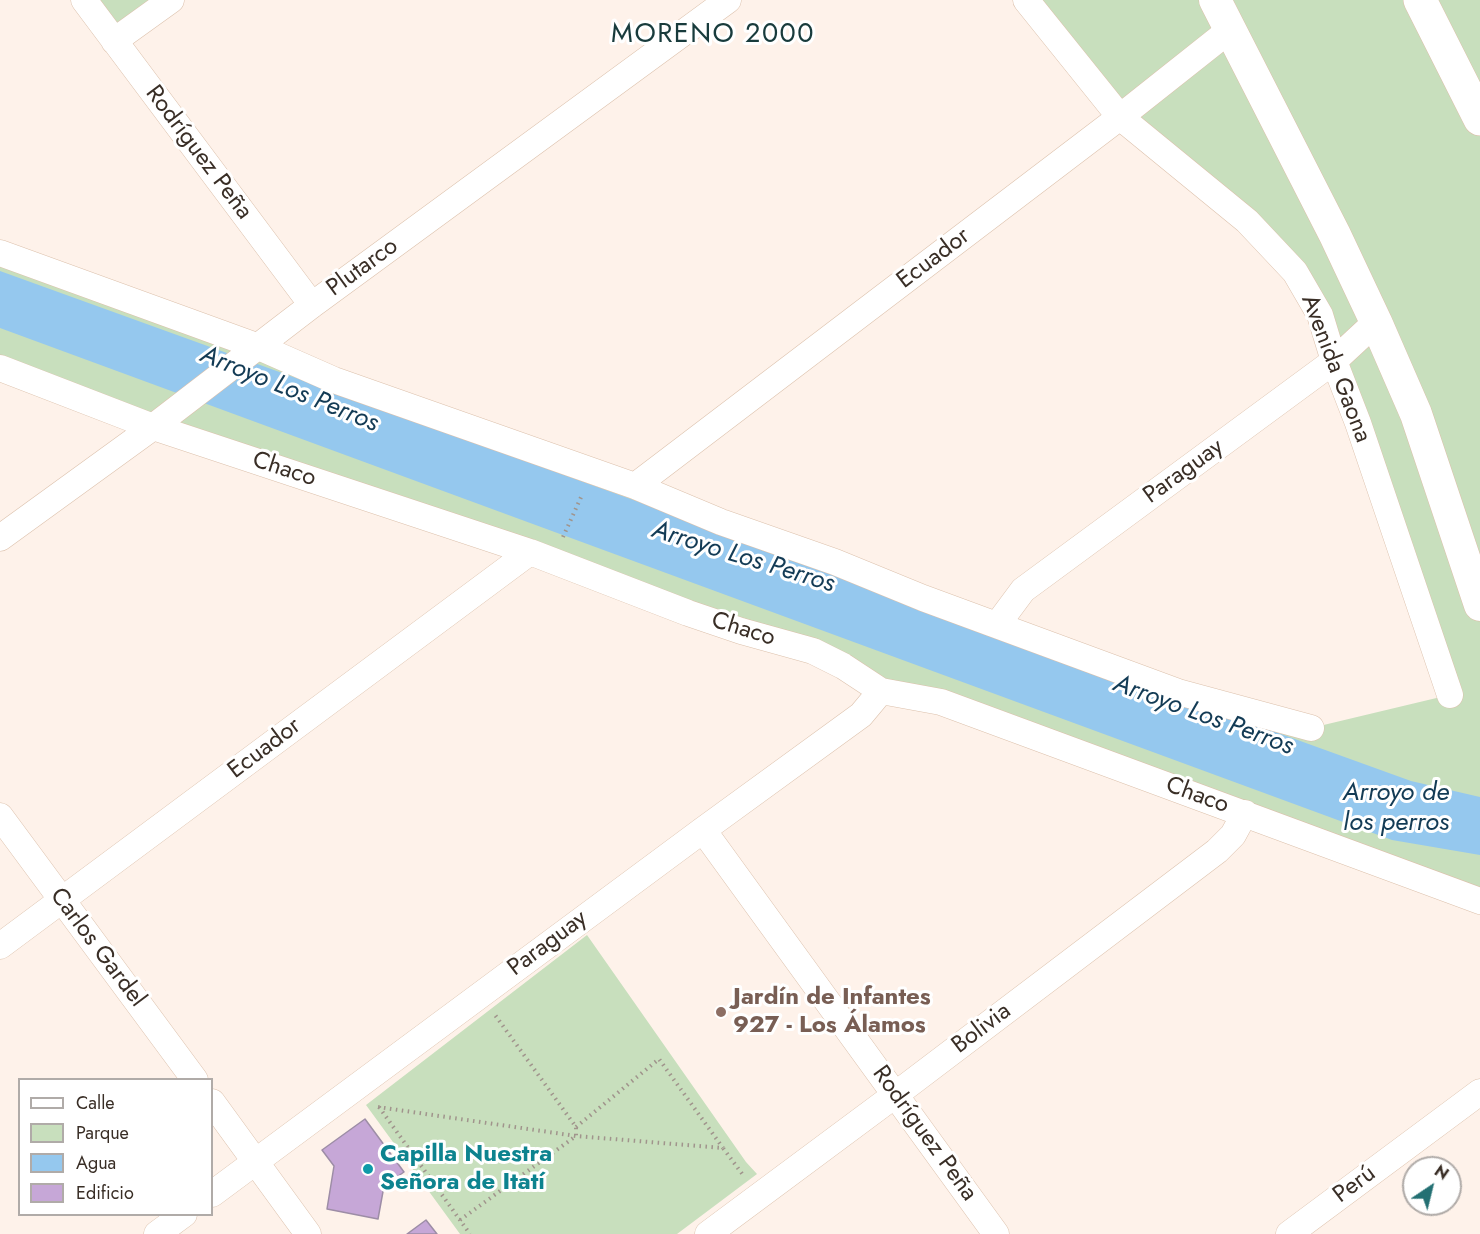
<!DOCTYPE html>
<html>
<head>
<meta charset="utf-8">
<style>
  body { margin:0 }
  #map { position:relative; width:1480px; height:1234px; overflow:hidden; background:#fef2ea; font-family:Jost,sans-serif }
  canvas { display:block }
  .legend { position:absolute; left:18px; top:1078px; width:195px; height:138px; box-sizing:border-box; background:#fff; border:2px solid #b0aba8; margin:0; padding:8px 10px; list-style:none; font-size:18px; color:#392e26 }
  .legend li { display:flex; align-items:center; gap:12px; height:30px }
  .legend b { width:30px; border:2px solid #b0aba8 }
  .north { position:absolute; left:1402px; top:1156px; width:60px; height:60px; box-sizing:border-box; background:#fff; border:2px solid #b0aba8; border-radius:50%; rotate:35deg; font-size:16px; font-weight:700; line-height:24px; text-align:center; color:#392e26 }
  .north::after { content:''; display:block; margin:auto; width:21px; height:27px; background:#247073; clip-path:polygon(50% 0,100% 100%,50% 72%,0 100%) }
</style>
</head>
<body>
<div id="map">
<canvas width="1480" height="1234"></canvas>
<ul class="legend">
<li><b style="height:8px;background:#fff"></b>Calle</li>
<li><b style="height:16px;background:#c8dfbd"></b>Parque</li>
<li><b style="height:16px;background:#95c8ee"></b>Agua</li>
<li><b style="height:16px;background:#c6a7d7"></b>Edificio</li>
</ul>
<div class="north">N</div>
</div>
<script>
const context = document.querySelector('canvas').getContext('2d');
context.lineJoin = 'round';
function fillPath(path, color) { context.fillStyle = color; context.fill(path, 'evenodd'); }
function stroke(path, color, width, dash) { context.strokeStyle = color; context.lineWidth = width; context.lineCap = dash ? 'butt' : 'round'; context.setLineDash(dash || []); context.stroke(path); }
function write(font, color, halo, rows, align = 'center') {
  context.font = font + ' Jost,sans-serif'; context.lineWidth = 6; context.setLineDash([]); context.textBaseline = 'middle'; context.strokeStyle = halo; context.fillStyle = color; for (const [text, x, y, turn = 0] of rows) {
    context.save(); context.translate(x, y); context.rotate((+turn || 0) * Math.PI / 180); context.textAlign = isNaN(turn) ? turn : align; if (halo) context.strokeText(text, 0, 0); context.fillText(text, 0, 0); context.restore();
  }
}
fillPath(new Path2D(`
  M99,0H150L117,25Z
  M1026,0H1480V901L843,666L0,368V253L1311,728L1449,695L1295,272L1120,117Z
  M587,935L746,1162L757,1174L677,1234H460L366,1105Z`), '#c8dfbd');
fillPath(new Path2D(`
  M0,271L1411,781L1480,797V855L1392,840L0,328Z`), '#95c8ee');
const building = new Path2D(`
  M365,1119L404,1172L384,1186L378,1219L327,1209L334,1166L322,1150Z
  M426,1220L437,1234H407Z`);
fillPath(building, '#c6a7d7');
stroke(building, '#9d8da6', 1.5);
const minor = new Path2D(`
  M84,0L312,305
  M1026,0L1120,117L1247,221L1295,272L1320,315L1334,361L1358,423L1450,695
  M114,41L171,0
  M0,253L259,347L334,380L635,486L721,522L835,562L923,598L1178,692L1311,728
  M0,368L153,427L530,552L688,613L741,631L813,651L843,666L881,691L941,702L1480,901
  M635,486L1120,117L1231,29
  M0,538L153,427L312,305L728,0
  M997,625L1023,590L1334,361L1376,322
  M0,816L195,1080
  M703,830L996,1234
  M0,946L530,552
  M212,1102L308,1234
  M212,1194L703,830L861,715L881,691
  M157,1234L184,1214
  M708,1234L895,1095L1217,851L1233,835L1245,813
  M1289,1234L1480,1092`);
const tertiary = new Path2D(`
  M1215,0L1335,235L1376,322L1416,414L1480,605`);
const motorway = new Path2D(`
  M1420,0L1480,119`);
stroke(minor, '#dcc1ac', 27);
stroke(tertiary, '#dcc1ac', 33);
stroke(motorway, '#dcc1ac', 34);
stroke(new Path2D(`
  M563,537L582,495
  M378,1107L576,1136L723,1148L743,1175
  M379,1107L470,1234
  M576,1127L659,1059L723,1148
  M460,1220L576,1136V1127L495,1015`), '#a0948c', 4, [1.5, 4.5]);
stroke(minor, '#fff', 26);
stroke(tertiary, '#fff', 32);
stroke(motorway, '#fff', 33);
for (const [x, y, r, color] of [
  [721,1012,6,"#8d6e63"],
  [368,1169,6,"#0f9aa8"]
]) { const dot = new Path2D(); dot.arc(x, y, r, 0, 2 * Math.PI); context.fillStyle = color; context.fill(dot); stroke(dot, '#fff', 2); }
write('24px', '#392e26', '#fff', [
  ["Rodríguez Peña",198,153,53],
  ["Ecuador",934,259,-37],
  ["Plutarco",363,268,-36],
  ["Avenida Gaona",1335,369,69],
  ["Chaco",284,470,18],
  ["Paraguay",1184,472,-36],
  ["Chaco",743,630,17],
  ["Ecuador",265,749,-37],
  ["Chaco",1197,796,20],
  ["Paraguay",548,944,-37],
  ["Carlos Gardel",97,948,53],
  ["Bolivia",982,1029,-37],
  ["Rodríguez Peña",924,1134,54],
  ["Perú",1355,1185,-37]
]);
write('bold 24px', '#785e54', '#fff', [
  ["Jardín de Infantes",733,998],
  ["927 - Los Álamos",733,1026]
], 'left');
write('bold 24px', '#0d838f', '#fff', [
  ["Capilla Nuestra",380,1155],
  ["Señora de Itatí",380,1183]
], 'left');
write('italic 26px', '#133b55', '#fff', [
  ["Arroyo Los Perros",289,390,22],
  ["Arroyo Los Perros",743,558,17],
  ["Arroyo Los Perros",1203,716,20],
  ["Arroyo de",1396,794],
  ["los perros",1396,824]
]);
context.letterSpacing = '1.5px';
write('27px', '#183b3c', '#fff', [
  ["MORENO 2000",713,35]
]);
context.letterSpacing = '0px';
</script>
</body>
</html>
